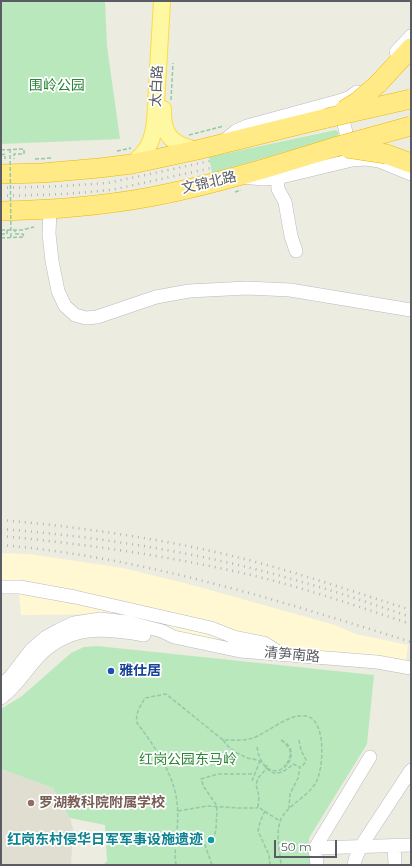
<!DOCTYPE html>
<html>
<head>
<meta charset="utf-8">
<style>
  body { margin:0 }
  #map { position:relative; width:412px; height:866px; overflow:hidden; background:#edece0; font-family:Montserrat,sans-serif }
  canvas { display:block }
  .frame { position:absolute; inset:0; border:2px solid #595c62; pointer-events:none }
  .scale { position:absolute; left:274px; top:840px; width:63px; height:18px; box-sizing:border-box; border:2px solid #595c62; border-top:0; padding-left:5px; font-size:12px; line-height:14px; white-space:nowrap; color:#595c62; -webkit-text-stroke:3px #fff; paint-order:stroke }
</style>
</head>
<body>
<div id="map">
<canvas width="412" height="866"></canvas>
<div class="frame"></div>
<div class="scale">50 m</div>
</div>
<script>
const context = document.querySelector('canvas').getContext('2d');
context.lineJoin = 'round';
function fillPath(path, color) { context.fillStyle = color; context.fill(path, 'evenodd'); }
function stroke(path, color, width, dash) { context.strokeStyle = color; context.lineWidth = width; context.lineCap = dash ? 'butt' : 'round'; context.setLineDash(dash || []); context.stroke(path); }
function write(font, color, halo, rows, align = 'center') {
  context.font = font + ' Montserrat,"Noto Sans SC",sans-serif'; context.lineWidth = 3.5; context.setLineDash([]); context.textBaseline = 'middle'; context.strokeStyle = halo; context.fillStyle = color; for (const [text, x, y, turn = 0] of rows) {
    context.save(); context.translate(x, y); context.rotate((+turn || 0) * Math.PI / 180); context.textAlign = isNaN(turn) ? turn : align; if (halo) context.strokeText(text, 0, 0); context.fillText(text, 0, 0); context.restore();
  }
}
fillPath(new Path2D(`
  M1,553L29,554L123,568L192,585L335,625L356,634L408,645L406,660L244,647L169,629L119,614L21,615L19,593L1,592Z`), '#fff8d3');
fillPath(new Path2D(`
  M1,769L53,788L70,818L73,829L71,865H1Z`), '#e0ded0');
fillPath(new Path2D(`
  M1,1H105L107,46L120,139L1,144Z
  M336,130L339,133L337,137L212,173L209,157Z
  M97,646L374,675L367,744L309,838L310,865H103L107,861L105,825L70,818L53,788L1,769V709L22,696L71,653L84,647Z`), '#b9e8bd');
const minor = new Path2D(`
  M396,52L411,36
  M340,107L350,150
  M225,140L236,131L247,126L339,101L350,97L357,92
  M277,169L278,189L285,202L291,236L296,251
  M244,177L262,179L277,178L352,160L366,159L379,161L411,174
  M50,209L49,234L52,261L58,291L65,306L75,315L86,318L97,317L156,297L189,291L247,288L290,290L411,310
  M1,587H20L75,597L211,628L234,637L264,643L280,653
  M1,686L11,676L31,650L46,637L59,630L74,623L100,619L127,622L162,631L174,637L240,651L377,662L411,668
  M1,698C18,685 25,671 38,657C69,624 105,628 144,635
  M394,846L395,865
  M315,848L411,845
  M317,865L315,848L370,757
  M354,865L355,860L361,846L411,770`);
const major = new Path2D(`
  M163,109C162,135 172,145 197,150
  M132,164C148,151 153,141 155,121L162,1`);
const highway = new Path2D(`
  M378,84L411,48
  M386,154L411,163
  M1,174L42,173L99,168L132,164L197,150L327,118
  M1,211C51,210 101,206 150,197C213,185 274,166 335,147`);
stroke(minor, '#b8bac0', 14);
stroke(major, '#feda48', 18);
stroke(highway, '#edb600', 20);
stroke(new Path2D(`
  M171,100L173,63
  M189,135L224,126
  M1,150L24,149V154H14V159
  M117,151L131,148
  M1,155L5,154V159
  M35,159L52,158
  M235,192L241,190
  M1,230H22L34,227
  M1,234H7V230
  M1,238L24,237L23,234H15V230
  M223,740C230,750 239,755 251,759C253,759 257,760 260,761C265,764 266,771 274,773C281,774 288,769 293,764L300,767L298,778L290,794L289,808
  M281,740C291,748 294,754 285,766L284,765
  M299,740L301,750L306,760L304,764L301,767
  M267,765L266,769L258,778L256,785L259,796L258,807L280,821
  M252,781L260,761
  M178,811L207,806L238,808H257L258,807
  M265,811L260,822L258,831L269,855L270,865
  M176,865L175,856C176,839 179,821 177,803C175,776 154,745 137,723C135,713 140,707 145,698L166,694L223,740C233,740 243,741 253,738C269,732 289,713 306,716C327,719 324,771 315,784C306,798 288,805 281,819C275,833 280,851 281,865
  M212,865L205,845L210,839L214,837L216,830L217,806L204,787L201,779L218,774H254`), '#92c9a6', 1.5, [4, 2]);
stroke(minor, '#fff', 13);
stroke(major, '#fff8a3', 16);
stroke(highway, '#ffea85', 19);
stroke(new Path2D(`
  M1,188L63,186L108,183L210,161
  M1,196L64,194L111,190L211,168
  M1,520C71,526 142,536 211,551C279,566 345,589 411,610
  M1,529C103,537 204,553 302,582C338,592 375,605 411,617
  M1,536C86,544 171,556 255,576C308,589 359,607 411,624
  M1,545C142,557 277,600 411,642`), '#b4b5b5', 2.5, [1, 5]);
const highwayBridge = new Path2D(`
  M344,110L357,102L378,84
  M327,118L411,99
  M335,147L411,126
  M347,148L386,154`);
stroke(highwayBridge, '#edb600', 20, []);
stroke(new Path2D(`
  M10,149L11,238
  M257,747C258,752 259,757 262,762C277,787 307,752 281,740`), '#92c9a6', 1.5, [4, 2]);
stroke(highwayBridge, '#ffea85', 19);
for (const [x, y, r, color] of [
  [111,671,4,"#1a4fb4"],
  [31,803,4,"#8d6e63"],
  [211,840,4,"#0f9aa8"]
]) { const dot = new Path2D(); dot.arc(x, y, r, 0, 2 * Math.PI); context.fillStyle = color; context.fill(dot); stroke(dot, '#fff', 1.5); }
write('14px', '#2d8638', '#fff', [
  ["围岭公园",57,86],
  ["红岗公园东马岭",188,760]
]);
write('14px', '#595c62', '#fff', [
  ["太白路",157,86,-87],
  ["文锦北路",209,183,-13],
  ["清笋南路",292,655,5]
]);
write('bold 14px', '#164399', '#fff', [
  ["雅仕居",119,671]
], 'left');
write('bold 14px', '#785e54', '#fff', [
  ["罗湖教科院附属学校",39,803]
], 'left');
write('bold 14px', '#0d838f', '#fff', [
  ["红岗东村侵华日军军事设施遗迹",203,840]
], 'right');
</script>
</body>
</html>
